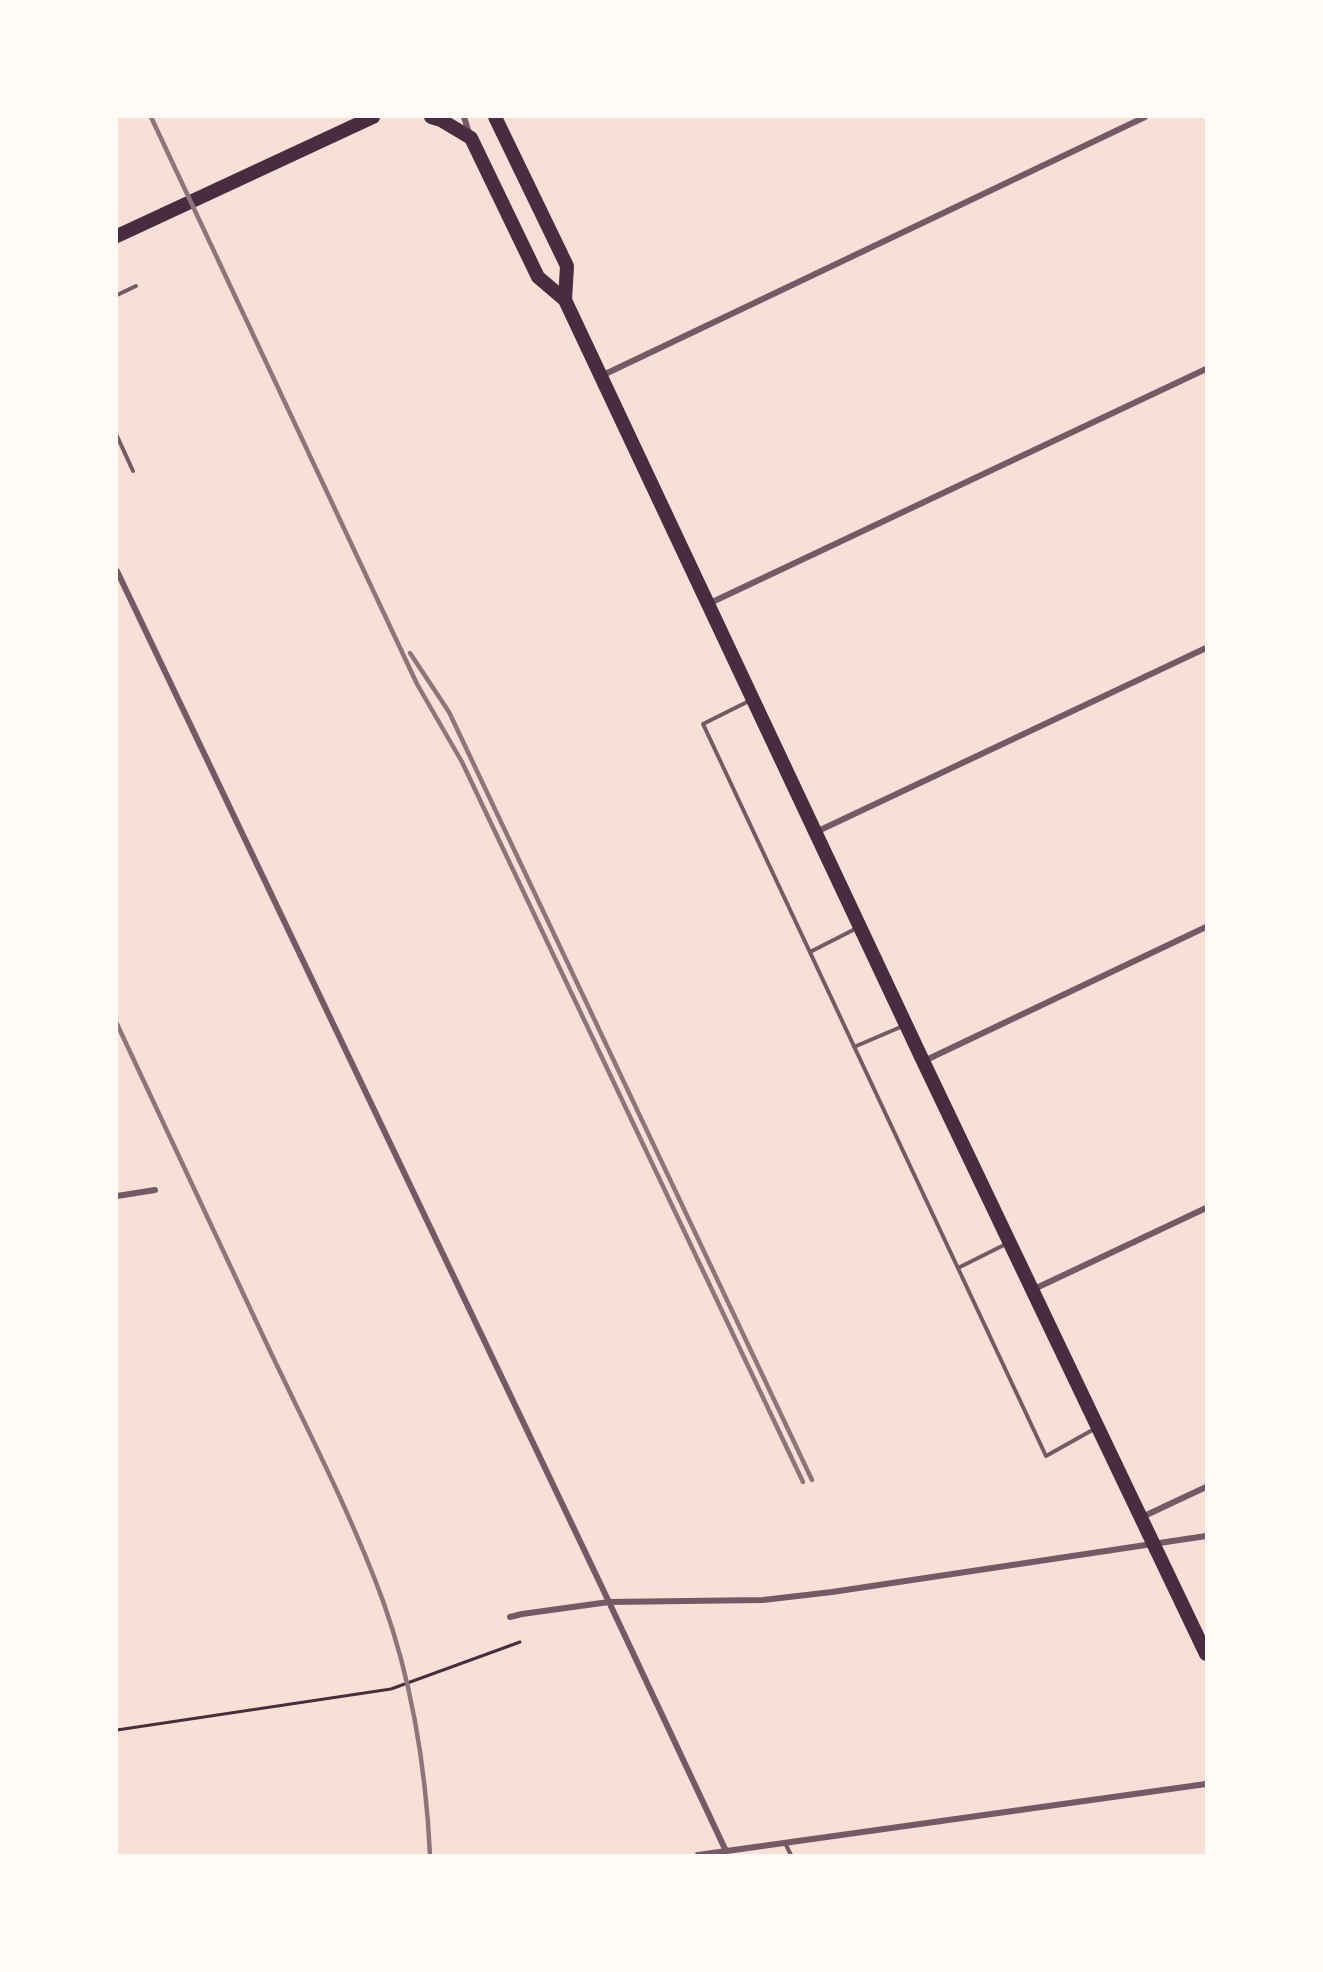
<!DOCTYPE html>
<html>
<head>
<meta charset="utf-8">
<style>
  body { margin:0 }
  #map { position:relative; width:1323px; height:1972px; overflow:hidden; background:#f7e1d7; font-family:Jost,sans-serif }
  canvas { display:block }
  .frame { position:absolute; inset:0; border:118px solid #fffaf5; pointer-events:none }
</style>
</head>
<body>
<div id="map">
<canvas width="1323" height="1972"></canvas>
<div class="frame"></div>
</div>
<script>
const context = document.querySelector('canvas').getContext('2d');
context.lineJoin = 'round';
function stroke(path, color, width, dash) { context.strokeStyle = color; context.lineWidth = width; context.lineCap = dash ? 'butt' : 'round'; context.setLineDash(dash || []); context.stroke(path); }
stroke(new Path2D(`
  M117,1730L391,1689L520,1642`), '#4a2c40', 3);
stroke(new Path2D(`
  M117,295L136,286
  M117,436L133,471
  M749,701L703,724L1046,1456L1096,1428
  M810,952L857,928
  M854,1047L903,1026
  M958,1268L1006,1244
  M785,1843L791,1855`), '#755966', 4);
stroke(new Path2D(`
  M464,117L469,133
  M601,376L1145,117
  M117,571L609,1602L726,1851
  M708,604L1206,369
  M816,832L1206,648
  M924,1061L1206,927
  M117,1196L155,1190
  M1032,1290L1206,1208
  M1140,1518L1206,1487
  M510,1617L522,1614L609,1602L763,1600L832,1592L1206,1536
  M698,1855L1206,1784`), '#755966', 6);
stroke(new Path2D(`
  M431,117L441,120L471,138L538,277L565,300L923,1061L1206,1654
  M495,117L567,266L565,300
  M117,236L373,117`), '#4a2c40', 14);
stroke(new Path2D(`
  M151,117L417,684L462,762L803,1482
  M410,653L449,712L812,1480
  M117,1024C168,1134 219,1244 271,1353C310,1435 352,1516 383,1601C412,1682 426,1770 430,1855`), '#8f747c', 4.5);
</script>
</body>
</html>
